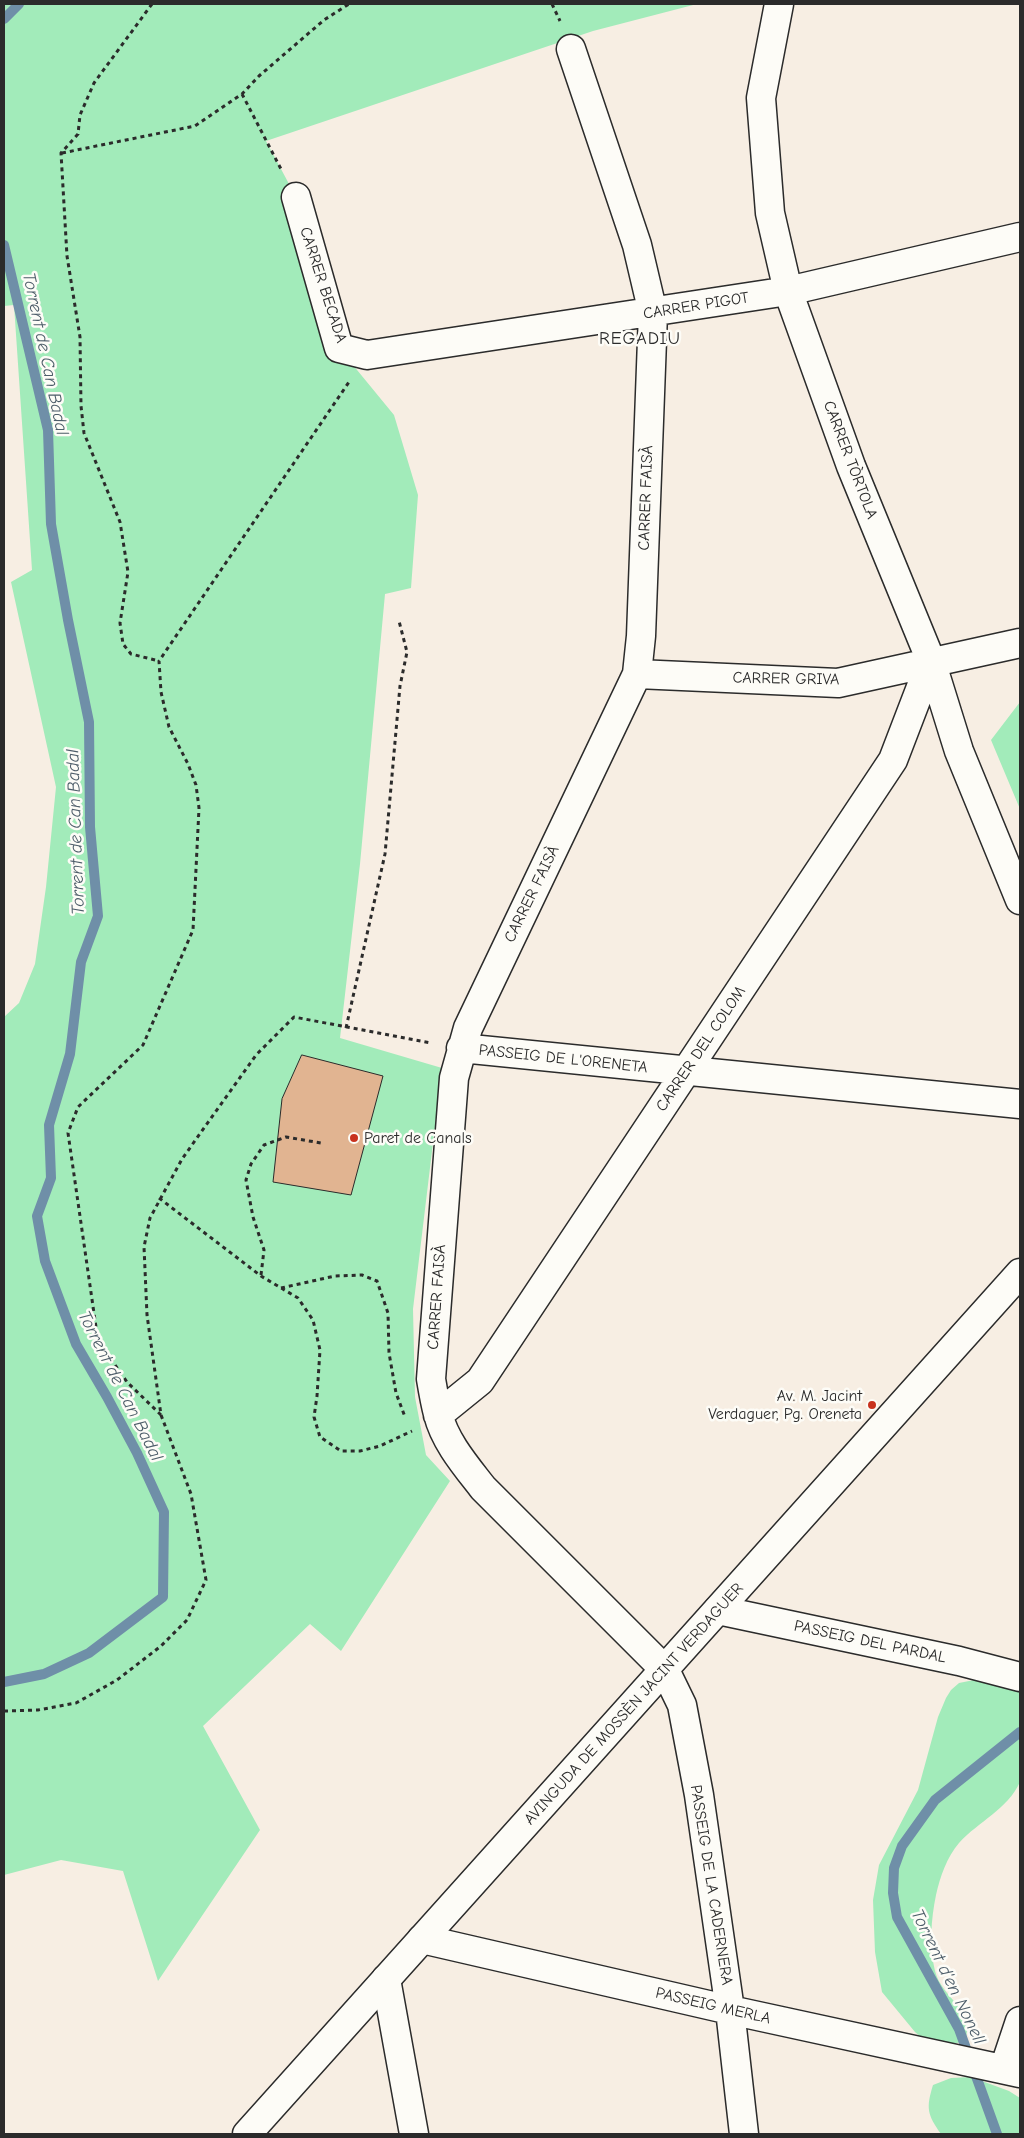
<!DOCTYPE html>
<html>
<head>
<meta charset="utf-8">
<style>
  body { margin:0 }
  #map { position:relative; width:1024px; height:2138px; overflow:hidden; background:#f7eee3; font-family:"Comic Neue",sans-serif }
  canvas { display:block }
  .frame { position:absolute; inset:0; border:5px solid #2b2b2b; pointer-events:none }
</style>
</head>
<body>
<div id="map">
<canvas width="1024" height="2138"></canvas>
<div class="frame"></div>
</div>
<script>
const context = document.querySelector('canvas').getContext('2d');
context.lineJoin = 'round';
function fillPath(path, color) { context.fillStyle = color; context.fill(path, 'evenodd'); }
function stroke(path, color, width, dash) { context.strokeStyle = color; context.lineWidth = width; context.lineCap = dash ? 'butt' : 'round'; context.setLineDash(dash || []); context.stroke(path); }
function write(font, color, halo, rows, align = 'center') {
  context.font = font + ' "Comic Neue",sans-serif'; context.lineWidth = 5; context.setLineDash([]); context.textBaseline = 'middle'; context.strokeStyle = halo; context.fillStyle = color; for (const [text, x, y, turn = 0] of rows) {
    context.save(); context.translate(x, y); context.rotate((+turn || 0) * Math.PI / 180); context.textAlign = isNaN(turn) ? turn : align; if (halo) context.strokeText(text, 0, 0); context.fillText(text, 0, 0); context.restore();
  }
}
fillPath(new Path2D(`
  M4,4H697L593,31L266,141L296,197L339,348L394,415L418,495L411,588L385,594L360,864L340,1038L442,1068L413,1309L415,1397L426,1455L450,1481L341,1651L310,1624L203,1726L260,1830L158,1981L123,1871L61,1860L4,1875V1017L19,1003L35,964L46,887L56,787L11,582L32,570L14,305L4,306Z
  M1020,702V809L991,740Z
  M979,1679L1020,1690V1782C1007,1810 979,1821 959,1843C947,1857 940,1877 936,1895C931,1919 929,1947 935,1971C942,1999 976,2009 965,2041L953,2044L923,2039L915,2032L882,1992L875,1952L873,1900L879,1865L918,1790L938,1717L946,1698L951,1690L959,1683Z
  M971,2077L1009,2091L1020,2098V2134H941C927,2114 926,2108 933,2085L951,2078Z`), '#a2ebba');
stroke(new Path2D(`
  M4,19L19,4
  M4,245L48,430L51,524L68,620L89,722L90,827L98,916L81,962L70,1054L49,1125L51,1178L37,1216L45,1261L76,1344L107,1397L137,1453L164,1512L163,1597L89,1653L44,1674L4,1682
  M997,2134L959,2029L897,1917L893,1893L894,1868L902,1846L935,1800L1020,1732`), '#6f8fa8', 10);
const building = new Path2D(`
  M302,1055L383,1076L351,1195L273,1182L282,1099Z`);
fillPath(building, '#e1b491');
stroke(building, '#2b2b2b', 1);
const minor = new Path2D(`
  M779,4L761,98L770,213L788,291L851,466L931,661L959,751L1020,900
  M571,49L637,245L653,313L641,636L637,674L468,1028L454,1078L431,1379C433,1391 435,1403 438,1414C445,1442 466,1466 483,1488L665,1670L682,1705L699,1795L730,2010L744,2134
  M296,197L339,348L367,355L788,291L1020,237
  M637,674L838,683L1020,643
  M461,1048L1020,1104
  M438,1415L480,1381L893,760L931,661
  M718,1610L959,1661L1020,1677
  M422,1939L730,2010L1020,2073
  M386,1979L414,2134
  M1004,2069L1020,2021`);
const tertiary = new Path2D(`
  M247,2134L1020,1273`);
stroke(minor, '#2b2b2b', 31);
stroke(tertiary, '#2b2b2b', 31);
stroke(new Path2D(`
  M152,4L94,83L80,115L78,134L61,153L67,256L80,337L81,406L84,433L120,522L128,572L120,623L123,644L131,654L159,661
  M552,4L560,21
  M242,94L282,171
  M62,153L195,126L242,94L259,76L324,20L349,4
  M346,1028L385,854L400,686L407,652L399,621
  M159,1198L261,1276L298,1298L313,1320L320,1350L317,1396L314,1417L320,1437L341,1451H360L380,1446L412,1431
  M261,1275L264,1250L253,1217L246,1180L251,1164L264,1145L286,1137L321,1143
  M281,1288L335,1276L362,1275L377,1281L388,1313L389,1353L396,1393L405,1417
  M161,1415L127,1382L98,1341L68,1133L78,1107L143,1045L193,930L199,808L196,785L188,764L169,727L161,692L159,661L349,382
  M4,1711L38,1710L76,1703L117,1680L161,1646L187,1620L206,1580L191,1494L161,1415L147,1315L144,1247L150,1218L182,1159L256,1055L294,1017L431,1043`), '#2b2b2b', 3, [4, 4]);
stroke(minor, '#fdfcf7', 28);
stroke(tertiary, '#fdfcf7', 28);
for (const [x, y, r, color] of [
  [354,1138,5,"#c8321e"],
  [872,1405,5,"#c8321e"]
]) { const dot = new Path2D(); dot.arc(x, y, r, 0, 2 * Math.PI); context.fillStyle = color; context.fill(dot); stroke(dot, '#fdfcf7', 2); }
write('16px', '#2b2b2b', '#fdfcf7', [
  ["CARRER BECADA",323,285,72],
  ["CARRER PIGOT",696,306,-9],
  ["CARRER TÒRTOLA",850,460,69],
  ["CARRER FAISÀ",646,498,-88],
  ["CARRER GRIVA",786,679,1],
  ["CARRER FAISÀ",532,894,-64],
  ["CARRER DEL COLOM",701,1049,-56],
  ["PASSEIG DE L'ORENETA",563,1059,6],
  ["CARRER FAISÀ",437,1297,-86],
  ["PASSEIG DEL PARDAL",870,1642,12],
  ["AVINGUDA DE MOSSÈN JACINT VERDAGUER",634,1704,-48],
  ["PASSEIG DE LA CADERNERA",711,1885,81],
  ["PASSEIG MERLA",713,2006,13]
]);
write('16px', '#2b2b2b', '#fdfcf7', [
  ["Paret de Canals",364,1138],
  ["Av. M. Jacint",862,1396,"right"],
  ["Verdaguer, Pg. Oreneta",862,1414,"right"]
], 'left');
context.letterSpacing = '1px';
write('18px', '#2b2b2b', '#fdfcf7', [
  ["REGADIU",640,339]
]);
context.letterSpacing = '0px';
write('italic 18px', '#4d5d69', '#fdfcf7', [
  ["Torrent de Can Badal",45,354,78],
  ["Torrent de Can Badal",76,832,-92],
  ["Torrent de Can Badal",120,1386,63],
  ["Torrent d'en Nonell",948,1977,64]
]);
</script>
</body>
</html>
